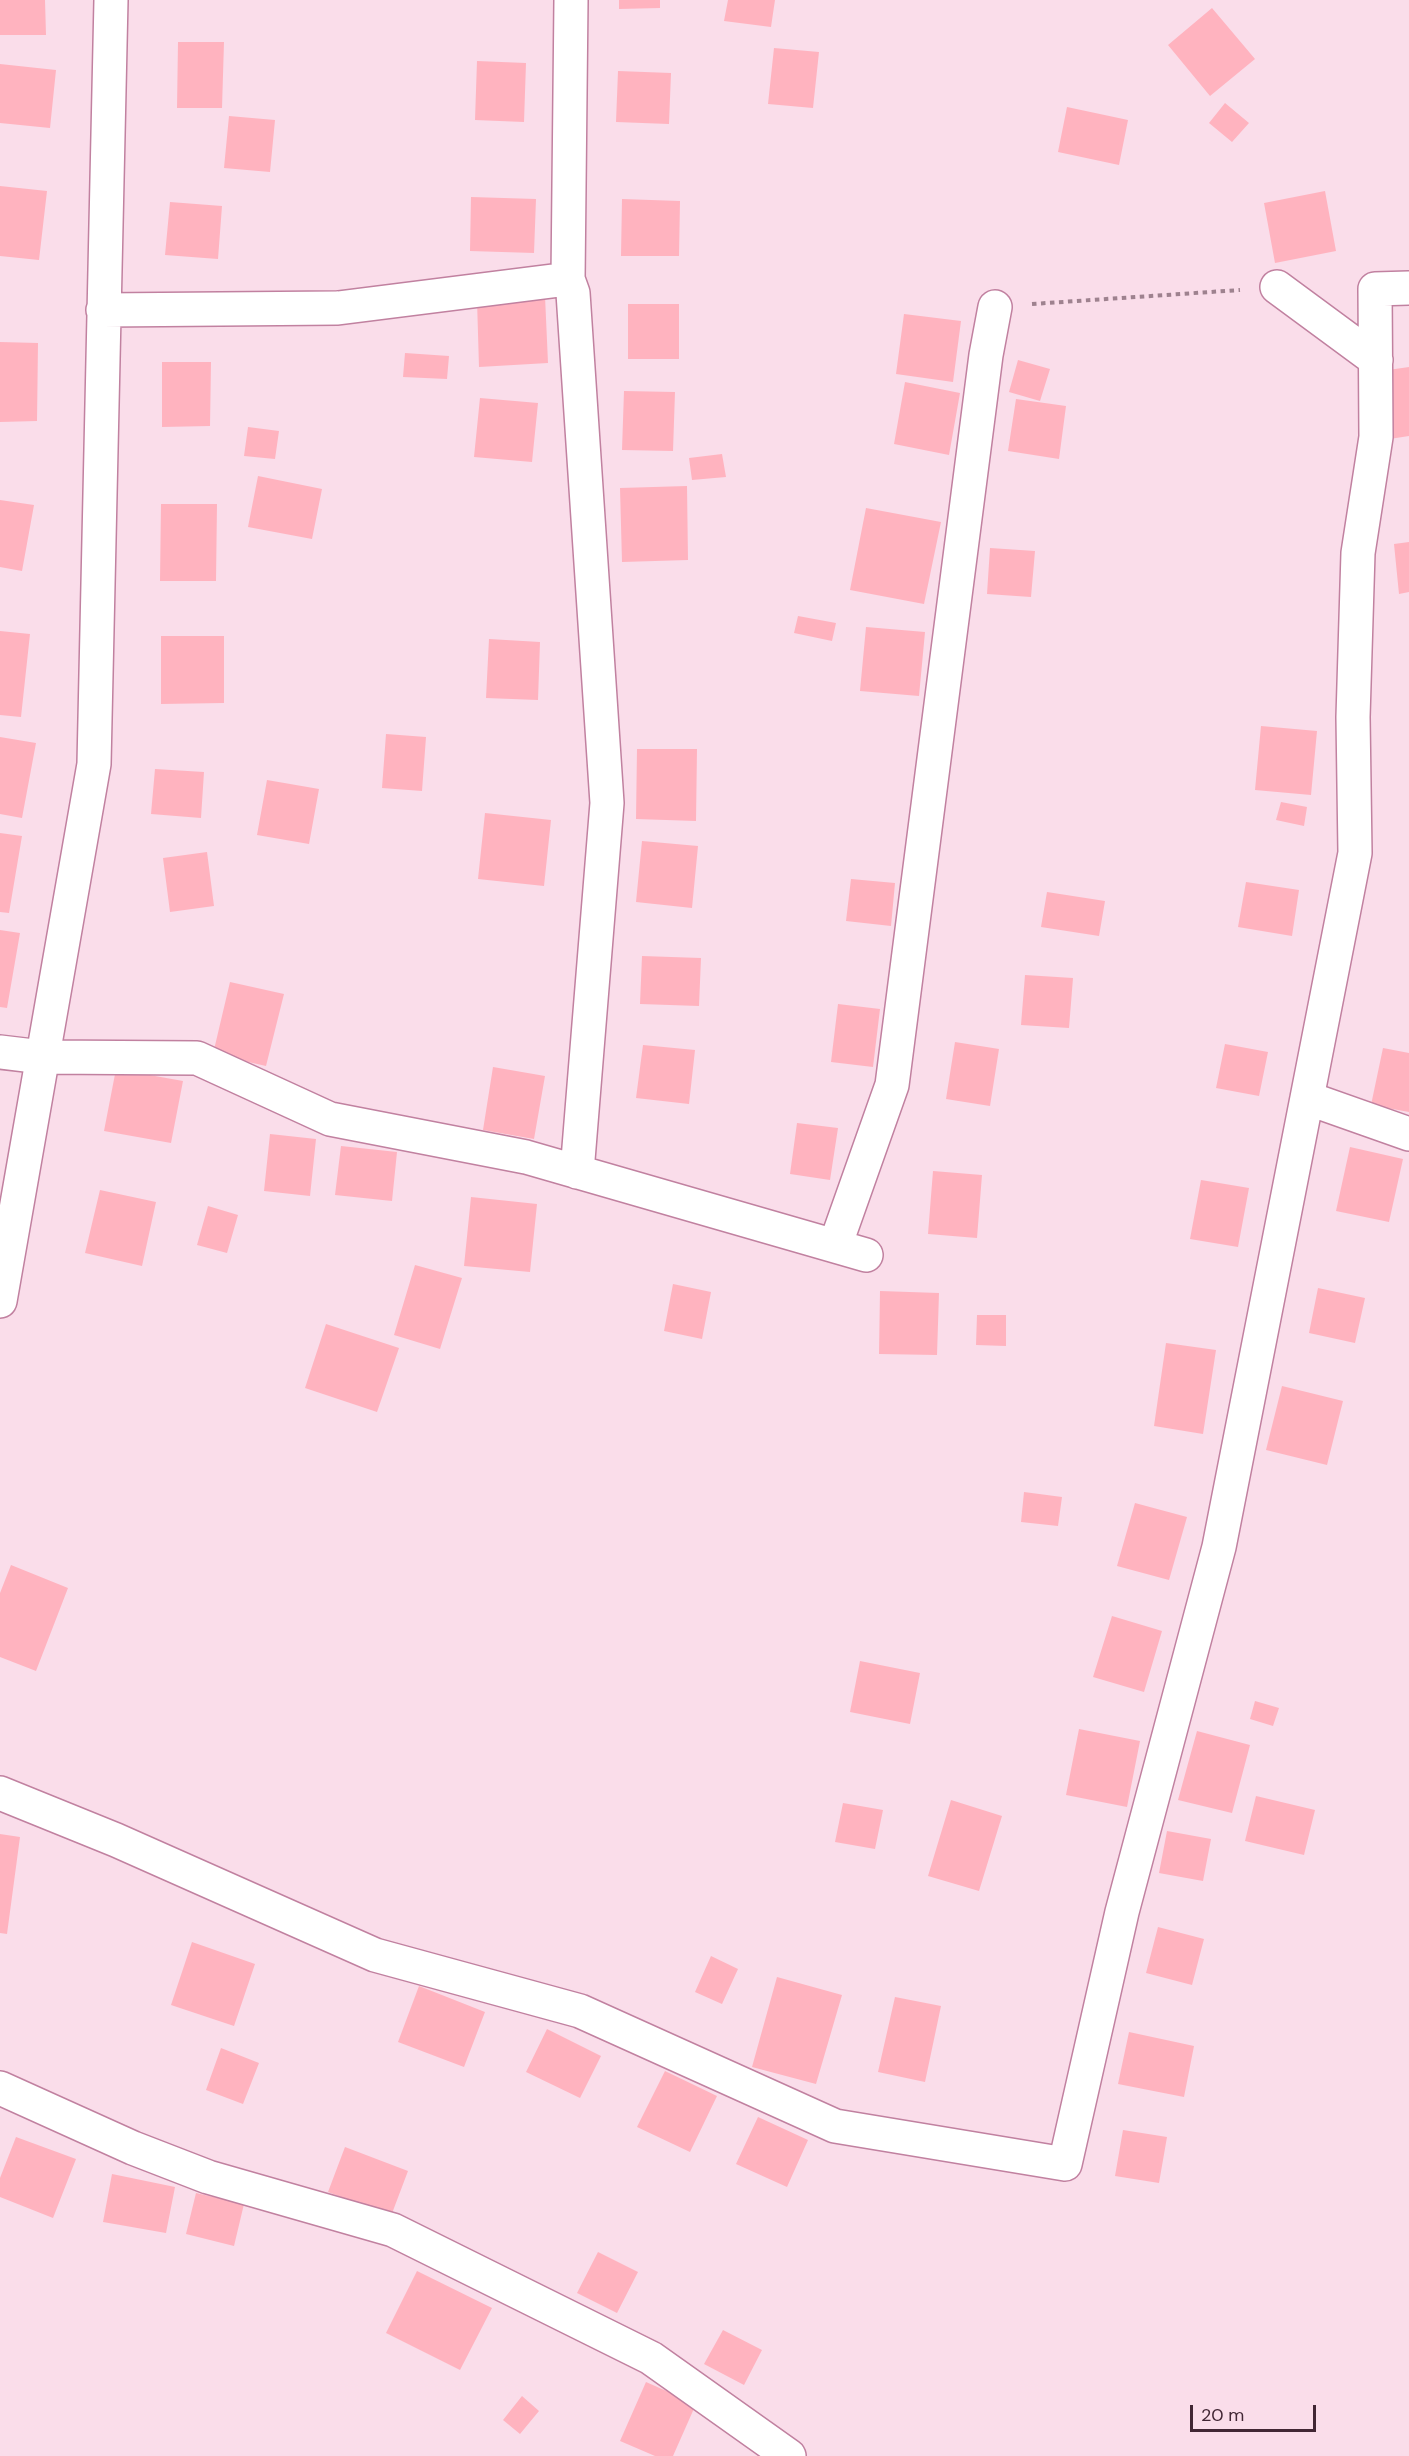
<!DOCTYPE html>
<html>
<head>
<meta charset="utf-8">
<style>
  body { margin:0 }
  #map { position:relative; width:1409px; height:2456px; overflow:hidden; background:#faddea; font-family:"DM Sans",sans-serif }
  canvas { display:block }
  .scale { position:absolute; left:1190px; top:2405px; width:126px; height:27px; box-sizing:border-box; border:3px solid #412634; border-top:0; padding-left:8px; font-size:18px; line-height:21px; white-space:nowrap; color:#412634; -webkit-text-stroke:4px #faddea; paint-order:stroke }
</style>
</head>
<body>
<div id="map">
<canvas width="1409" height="2456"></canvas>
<div class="scale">20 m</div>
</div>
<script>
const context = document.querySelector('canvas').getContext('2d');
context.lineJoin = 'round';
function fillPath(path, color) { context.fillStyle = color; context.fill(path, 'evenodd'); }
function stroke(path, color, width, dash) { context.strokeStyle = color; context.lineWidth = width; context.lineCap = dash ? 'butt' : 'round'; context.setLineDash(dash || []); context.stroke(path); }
fillPath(new Path2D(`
  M0,0H45L46,35H0Z
  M619,0H660V8L619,9Z
  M728,0H775L771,27L724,21Z
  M1212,8L1255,59L1210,96L1168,45Z
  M178,42H224L222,108H177Z
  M774,48L819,52L813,108L768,104Z
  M477,61L526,63L524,122L475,120Z
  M0,64L56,70L50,128L0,123Z
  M618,71L671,73L669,124L616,122Z
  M1225,103L1249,123L1232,142L1209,123Z
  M1067,107L1128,120L1119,165L1058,152Z
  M229,116L275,120L270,172L224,168Z
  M0,186L47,191L39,260L0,256Z
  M1325,191L1336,251L1275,263L1264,203Z
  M471,197L536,199L534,253L470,251Z
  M622,199L680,201L679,256H621Z
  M170,202L222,206L218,259L165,255Z
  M545,296L548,363L479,367L477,300Z
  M628,304H679V359H628Z
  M904,314L961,321L953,382L896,374Z
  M0,342L38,343L37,421L0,422Z
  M405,353L449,356L447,379L403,377Z
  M1018,360L1050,369L1040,401L1009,392Z
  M162,362H211L210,426L162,427Z
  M1409,367V436L1383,440L1374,372Z
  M905,382L960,393L949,455L894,444Z
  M624,391L675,392L673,451L622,450Z
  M480,398L538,403L532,462L474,457Z
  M1016,399L1066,406L1059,459L1008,451Z
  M248,427L279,431L275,459L244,456Z
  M722,454L726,477L692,480L689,458Z
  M258,476L322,489L312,539L248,527Z
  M687,486L688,560L622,562L620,488Z
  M0,500L34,505L22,571L0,567Z
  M161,504H217L216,581H160Z
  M866,508L941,522L924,604L850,590Z
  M1409,542V592L1399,594L1394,544Z
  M990,548L1035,551L1031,597L987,594Z
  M798,616L836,623L832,641L794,633Z
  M866,627L925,632L919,696L860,691Z
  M0,631L30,634L21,717L0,715Z
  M161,636H224V703L161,704Z
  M489,639L540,642L538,700L486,698Z
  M1261,726L1317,731L1311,795L1255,790Z
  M386,734L426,737L422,791L382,788Z
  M0,737L36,743L22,818L0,814Z
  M637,749H697L696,821L636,819Z
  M155,769L204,772L201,818L151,814Z
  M267,780L319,789L309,844L257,835Z
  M1281,802L1307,807L1304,826L1276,820Z
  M485,813L551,820L544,886L478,879Z
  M0,833L22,836L9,913L0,912Z
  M642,841L698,846L692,908L636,902Z
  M207,852L214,906L170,912L163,858Z
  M851,879L895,883L891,926L846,921Z
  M1246,882L1299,890L1292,936L1238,927Z
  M1047,892L1105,901L1099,936L1041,927Z
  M0,930L20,933L7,1008L0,1007Z
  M642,956L701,958L699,1006L640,1004Z
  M1025,975L1073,978L1069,1028L1021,1025Z
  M230,982L284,994L266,1066L213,1054Z
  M838,1004L880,1009L873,1067L831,1062Z
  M955,1042L999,1049L990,1106L946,1099Z
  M1225,1044L1268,1052L1259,1096L1216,1088Z
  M643,1045L695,1050L689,1104L636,1098Z
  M1383,1048L1409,1053V1112L1371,1105Z
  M493,1067L545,1076L534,1139L483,1130Z
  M116,1069L183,1081L171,1143L104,1131Z
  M797,1123L838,1128L830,1180L790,1174Z
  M270,1134L316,1139L310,1196L264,1191Z
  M341,1146L397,1152L392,1201L335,1195Z
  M1350,1147L1403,1159L1389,1222L1336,1211Z
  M933,1171L982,1175L977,1238L928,1234Z
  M1201,1180L1249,1188L1238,1247L1190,1239Z
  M100,1190L156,1202L142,1266L85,1253Z
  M471,1197L537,1204L530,1272L464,1266Z
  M208,1206L238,1215L227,1253L197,1245Z
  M415,1265L462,1278L440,1349L394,1335Z
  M673,1284L711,1292L702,1339L664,1331Z
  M1318,1288L1365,1298L1355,1343L1309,1333Z
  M880,1291L939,1293L937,1355L879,1354Z
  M977,1315H1006V1346L976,1345Z
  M326,1324L399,1348L377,1412L305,1388Z
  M1166,1343L1216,1350L1203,1434L1154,1426Z
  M1282,1386L1343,1401L1327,1465L1266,1450Z
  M1024,1492L1062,1497L1058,1526L1021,1522Z
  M1135,1503L1187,1517L1169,1580L1117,1566Z
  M11,1565L68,1588L36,1671L0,1657V1593Z
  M1112,1616L1162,1631L1144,1692L1093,1677Z
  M860,1661L920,1673L910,1724L850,1712Z
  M1255,1701L1279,1708L1273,1726L1250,1719Z
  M1079,1729L1140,1741L1127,1807L1066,1795Z
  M1197,1731L1250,1745L1232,1813L1178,1800Z
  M1256,1796L1315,1810L1304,1855L1245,1841Z
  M951,1800L1002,1816L979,1891L928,1876Z
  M843,1803L883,1810L875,1849L835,1842Z
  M1167,1831L1211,1839L1203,1881L1159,1873Z
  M0,1834L20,1837L7,1934L0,1933Z
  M1158,1927L1204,1939L1192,1985L1146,1973Z
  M192,1942L255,1964L234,2026L171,2005Z
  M711,1956L738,1969L722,2004L695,1992Z
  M777,1977L842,1995L816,2084L752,2067Z
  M419,1986L485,2012L464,2067L398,2042Z
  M895,1997L941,2006L925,2082L878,2072Z
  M547,2029L601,2056L580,2098L526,2072Z
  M1129,2032L1194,2046L1184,2097L1118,2084Z
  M221,2048L259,2063L243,2104L206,2090Z
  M665,2071L717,2096L690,2152L637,2127Z
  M758,2117L808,2140L787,2187L736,2164Z
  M1123,2130L1167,2137L1159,2183L1115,2176Z
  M16,2137L76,2159L53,2218L0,2197V2178Z
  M345,2147L408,2171L391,2216L328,2192Z
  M112,2174L175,2187L166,2233L103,2222Z
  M196,2193L244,2204L234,2246L186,2234Z
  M598,2252L638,2272L617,2313L577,2293Z
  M417,2271L492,2308L460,2370L386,2333Z
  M723,2330L762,2350L744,2385L704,2364Z
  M646,2382L696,2404L673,2456H655L620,2441Z
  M522,2396L539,2411L520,2434L503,2420Z`), '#ffb3bf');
const street = new Path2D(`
  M571,0L568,279L573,293L607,803L577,1172
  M1277,287L1376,360
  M103,310L338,308L568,279
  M0,1052L42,1057L197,1058L330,1119L526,1157L866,1255
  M1307,1098L1409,1134
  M835,1246L892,1085L986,355L995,307
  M0,1301L94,764L111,0
  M0,1793L116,1840L375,1955L580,2011L835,2126L1065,2164L1122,1912L1219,1547L1355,853L1353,717L1358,553L1376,437L1375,289L1409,288
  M0,2088L133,2148L208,2177L393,2230L651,2358L789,2456`);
stroke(street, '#c181a0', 36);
stroke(new Path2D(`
  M1032,304L1240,290`), '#9e828f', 4, [4.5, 4.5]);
stroke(street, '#fff', 33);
</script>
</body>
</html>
